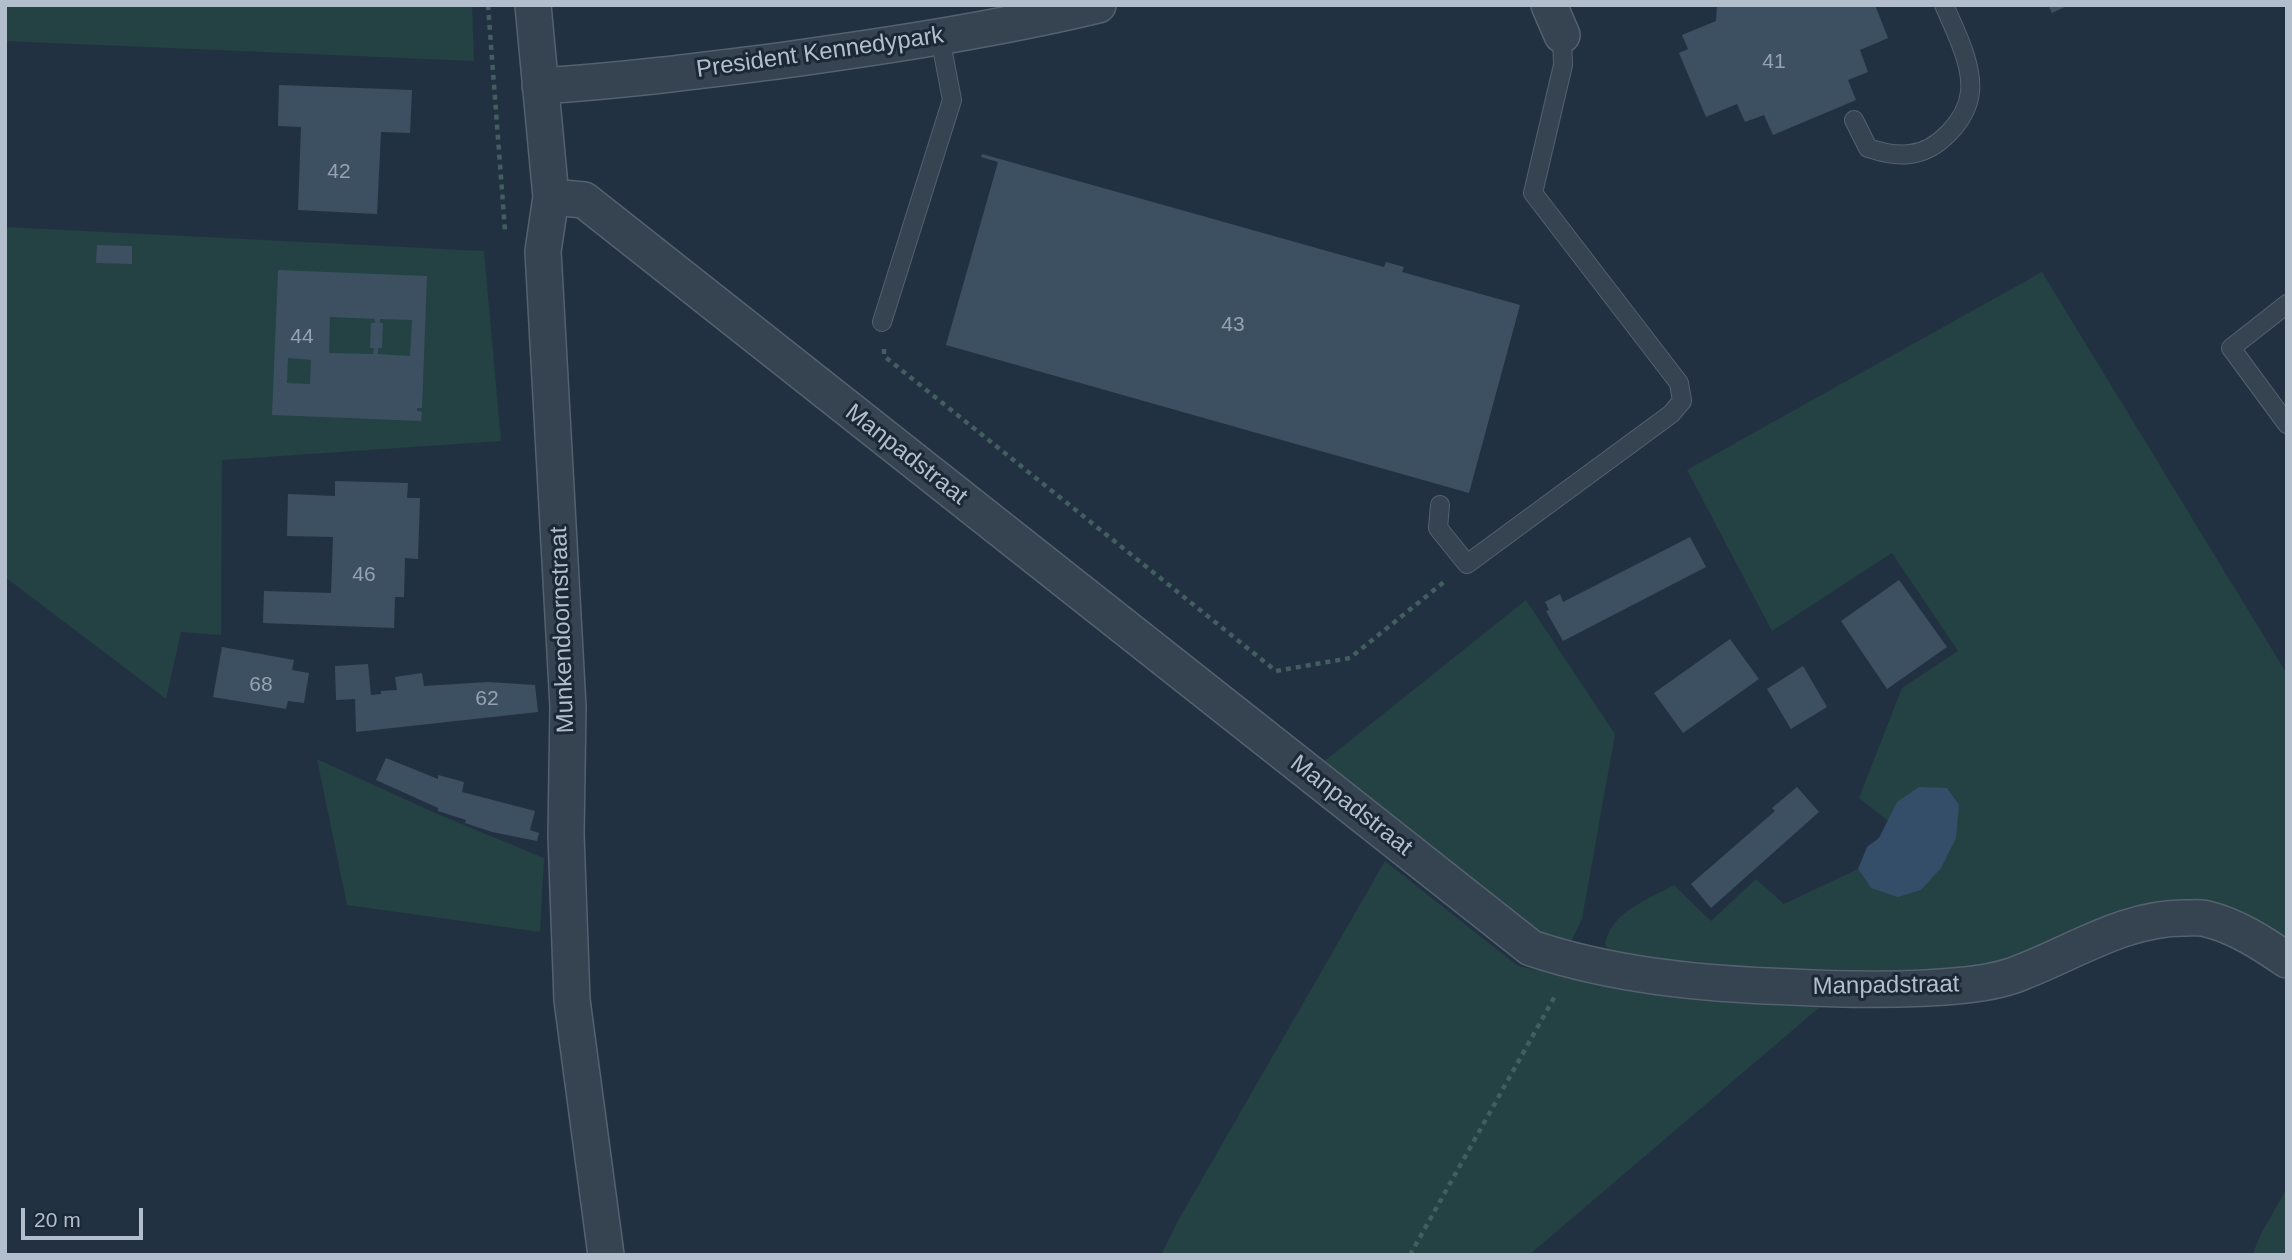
<!DOCTYPE html>
<html>
<head>
<meta charset="utf-8">
<style>
  body { margin:0 }
  #map { position:relative; width:2292px; height:1260px; overflow:hidden; background:#223142; font-family:Arial,sans-serif }
  canvas { display:block }
  .frame { position:absolute; inset:0; border:7px solid #b3becc; pointer-events:none }
  .scale { position:absolute; left:21px; top:1208px; width:122px; height:32px; box-sizing:border-box; border:4px solid #b3becc; border-top:0; padding-left:9px; font-size:21px; line-height:24px; white-space:nowrap; color:#b3becc; -webkit-text-stroke:5px #1b2836; paint-order:stroke }
</style>
</head>
<body>
<div id="map">
<canvas width="2292" height="1260"></canvas>
<div class="frame"></div>
<div class="scale">20 m</div>
</div>
<script>
const context = document.querySelector('canvas').getContext('2d');
context.lineJoin = 'round';
function fillPath(path, color) { context.fillStyle = color; context.fill(path, 'evenodd'); }
function stroke(path, color, width, dash) { context.strokeStyle = color; context.lineWidth = width; context.lineCap = dash ? 'butt' : 'round'; context.setLineDash(dash || []); context.stroke(path); }
function write(font, color, halo, rows, align = 'center') {
  context.font = font + ' Arial,sans-serif'; context.lineWidth = 6; context.setLineDash([]); context.textBaseline = 'middle'; context.strokeStyle = halo; context.fillStyle = color; for (const [text, x, y, turn = 0] of rows) {
    context.save(); context.translate(x, y); context.rotate((+turn || 0) * Math.PI / 180); context.textAlign = isNaN(turn) ? turn : align; if (halo) context.strokeText(text, 0, 0); context.fillText(text, 0, 0); context.restore();
  }
}
fillPath(new Path2D(`
  M5,5H472L474,61L5,41Z
  M5,227L484,251L501,441L222,460L221,635L181,632L166,699L5,577Z
  M2042,272L2287,674V944L2218,910L2020,958L1914,976H1805L1611,955L1605,944C1611,912 1647,900 1674,885L1711,921L1756,879L1784,904L1858,869L1871,888L1897,802L1888,821L1859,798L1902,688L1958,651L1892,553L1772,631L1687,470Z
  M1526,600L1615,734L1582,919L1569,946L1543,938L1317,767Z
  M317,759L435,813L544,858L540,932L347,905Z
  M1385,861L1518,966L1603,984L1821,1006L1529,1255H1161L1179,1219Z
  M2287,1188V1255H2252L2262,1232Z`), '#244143');
fillPath(new Path2D(`
  M1919,787L1947,788L1959,805L1956,838L1941,868L1921,890L1898,897L1871,888L1858,869L1867,847L1879,838L1897,802Z`), '#344e6a');
fillPath(new Path2D(`
  M1717,5H1875L1888,38L1860,50L1868,72L1848,80L1856,100L1773,135L1764,115L1745,122L1737,104L1706,117L1679,53L1688,49L1682,35L1716,21Z
  M2048,5H2069L2052,13Z
  M279,85L412,90L410,133L381,132L377,214L298,210L301,127L278,126Z
  M982,154L1384,267L1386,262L1404,267L1402,272L1520,305L1469,493L946,345L998,162L981,157Z
  M97,245L132,246V264L96,263Z
  M278,270L427,276L422,408H417V411L422,412L421,421L272,415ZM330,317L375,319V323H371L370,348H374L373,354L329,353ZM380,319L412,320L410,356L378,354V348H382L383,323H380ZM288,358L311,360L310,384L287,383Z
  M335,481L408,483L407,498H420L418,559L405,558L404,597H395L394,628L263,623L264,591L331,593L333,537L287,536L288,494L335,496Z
  M1690,537L1706,567L1563,641L1546,611L1549,610L1545,602L1560,594L1563,602Z
  M1899,580L1947,647L1887,689L1841,621Z
  M1730,639L1759,679L1683,733L1654,693Z
  M222,647L294,660L292,670L309,673L304,703L288,701L286,709L213,697Z
  M368,664L371,695L381,694V691L397,690L395,677L422,673L424,686L488,682L535,685L538,712L356,732L355,699L336,700L335,666Z
  M1803,666L1827,707L1791,729L1767,689Z
  M386,758L438,779V775L464,782L462,792L535,811L530,830L539,833L537,841L492,832L465,823L466,820L438,811V808L376,780Z
  M1797,787L1819,812L1711,908L1691,884L1775,811L1772,808Z`), '#3d5061');
const service = new Path2D(`
  M1854,120L1868,148C1881,152 1895,156 1910,154C1938,151 1967,120 1970,92C1973,65 1955,30 1944,5
  M2287,304L2231,348L2287,424
  M882,322L952,100L940,37
  M1440,505L1438,528L1467,564L1671,414L1682,401L1679,383L1533,193L1563,65L1562,35`);
const minor = new Path2D(`
  M533,5L551,197L543,251L568,707L566,835L572,1000L606,1255
  M1549,5L1562,35
  M540,86C620,81 699,71 778,61C886,46 993,30 1098,5
  M551,197L584,200L1531,948C1615,976 1703,984 1792,987C1849,990 1908,991 1966,985C1984,983 2006,979 2022,972C2076,951 2127,917 2186,918C2193,918 2201,917 2207,919C2236,926 2262,943 2287,960`);
stroke(service, '#54616f', 20);
stroke(minor, '#54616f', 38);
stroke(new Path2D(`
  M488,5L505,231
  M884,349V356L1276,671L1350,658L1444,582
  M1410,1255L1555,996`), '#425e5f', 4.5, [5, 5]);
stroke(service, '#364351', 18);
stroke(minor, '#364351', 35);
write('21px', '#96a2b1', null, [
  ["41",1774,62],
  ["42",339,172],
  ["43",1233,325],
  ["44",302,337],
  ["46",364,575],
  ["68",261,685],
  ["62",487,699]
]);
write('24px', '#b3becc', '#1b2836', [
  ["President Kennedypark",820,53,-8],
  ["Manpadstraat",906,455,38],
  ["Munkendoornstraat",563,630,-92],
  ["Manpadstraat",1351,806,38],
  ["Manpadstraat",1886,986,-1]
]);
</script>
</body>
</html>
